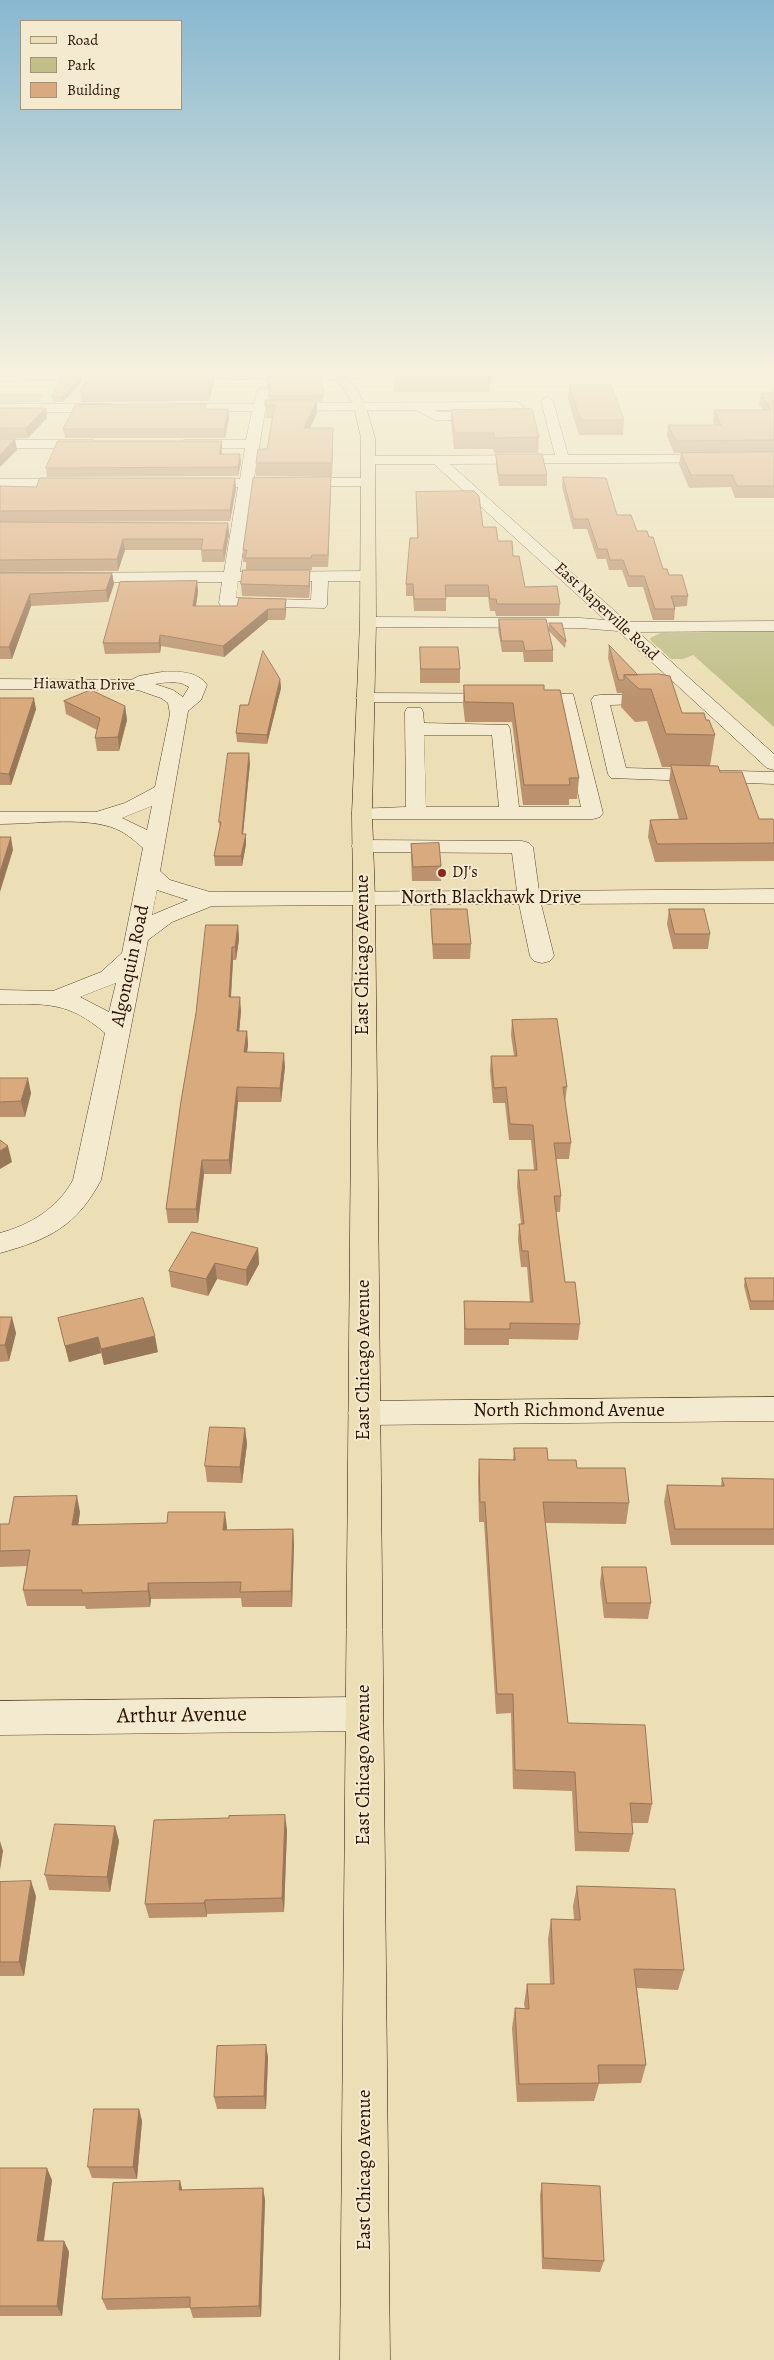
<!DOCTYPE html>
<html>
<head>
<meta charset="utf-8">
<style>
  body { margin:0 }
  #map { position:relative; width:774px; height:2360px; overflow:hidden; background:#ecdfb6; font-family:Alegreya,serif }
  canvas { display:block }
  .legend { position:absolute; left:20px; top:20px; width:162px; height:90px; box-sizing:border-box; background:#f3ead0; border:1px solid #a3937d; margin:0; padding:6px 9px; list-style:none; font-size:15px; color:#2b1100 }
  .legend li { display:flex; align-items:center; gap:10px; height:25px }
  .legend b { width:25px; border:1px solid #a3937d }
</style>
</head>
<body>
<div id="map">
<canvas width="774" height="2360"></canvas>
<ul class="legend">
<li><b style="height:6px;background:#ecdfb6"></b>Road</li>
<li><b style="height:14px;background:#c0bf88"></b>Park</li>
<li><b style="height:14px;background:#daaa7f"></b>Building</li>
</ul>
</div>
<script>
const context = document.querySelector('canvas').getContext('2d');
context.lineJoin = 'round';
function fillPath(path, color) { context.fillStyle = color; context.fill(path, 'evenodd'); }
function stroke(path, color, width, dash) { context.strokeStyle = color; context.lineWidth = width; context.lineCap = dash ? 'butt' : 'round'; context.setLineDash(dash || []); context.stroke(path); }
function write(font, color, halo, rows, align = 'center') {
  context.font = font + ' Alegreya,serif'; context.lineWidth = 4; context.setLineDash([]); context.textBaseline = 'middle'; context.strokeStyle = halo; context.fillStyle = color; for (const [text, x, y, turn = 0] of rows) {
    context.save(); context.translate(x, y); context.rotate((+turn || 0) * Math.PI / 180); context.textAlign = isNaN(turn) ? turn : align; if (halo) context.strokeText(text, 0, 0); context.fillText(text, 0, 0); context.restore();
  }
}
fillPath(new Path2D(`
  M43,393L39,402L0,403V394Z
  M774,631V727L693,655L683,659H671L651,641L650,638L661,633Z`), '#c0bf88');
const minor = new Path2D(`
  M124,372L130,376L128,379L0,381V373Z
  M177,372H340L346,376L340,380L173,379L171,376Z
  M263,387L269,391L267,403L517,402L523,406L524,416L518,420H435L416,410L265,411L254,478H368L375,482L368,486L252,487L240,572L367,571L373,573L375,576L373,579L367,581H328L327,605L325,608L221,606L219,603L222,582L0,583V573L224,572L238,487H199L192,483L199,479H240L245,448H184L177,444L184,440H246L252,411L169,412L163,408L169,404H254L257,391ZM434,410H511V412H438ZM238,581H312L311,600L236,598Z
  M547,397L553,401L568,455L774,454V462L450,464L627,622L774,621V631L638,632L774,754V770L767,768L618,631L580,628L368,627L362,626L360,622L362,618L368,617L580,618L605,620L434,464H367L360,460L367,456L555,455L541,401Z
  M0,404H111L117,408L111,412H0Z
  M0,440H93L100,444L93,448H0Z
  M0,479H76L83,483L76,487H0Z
  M162,672C177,671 198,671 207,685L201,700L188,711L160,871L170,880L210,892L517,891L512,853L362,852L355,850L351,846L355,842L362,840L522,841L529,843L533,847L539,891L774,889V903L541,904L554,956L550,961L542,963L534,961L530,956L519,904L212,906L172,922L148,940L101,1180C77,1226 48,1240 0,1253V1233C30,1225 58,1208 73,1180L105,1033C68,1001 46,1004 0,1004V990L53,991L101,972L122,953L143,848C134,840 124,831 111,827C80,817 33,824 0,824V812H96L125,803L155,787L170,714L168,703L161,698L138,690L0,689V679L131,680L139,676ZM170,682L181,683L189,687L183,697L173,690L155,684ZM152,806L147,830L122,818ZM157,890L188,900L152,915ZM116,983L109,1012L80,997Z
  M365,693L573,694L603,813L600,817L593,819H362L355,817L352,813L355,809L406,807L405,712L407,708H421L423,712L424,723L508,725L510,729L519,807H581L559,703L359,702L356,698L359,694ZM424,735H492L499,807H426Z
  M659,694L665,695L668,699L665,703L610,705L626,768L774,772V784L611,778L608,774L591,700L594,696L600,695Z
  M774,1397V1421L364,1425L353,1422L348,1413L353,1404L364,1401Z
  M364,1697L377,1702L383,1714L377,1726L364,1731L0,1735V1701Z`);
const major = new Path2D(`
  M328,368H340L357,390L366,407L375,438L376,622L372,813L375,899L390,2360H340L353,899L352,813L360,622L361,438L354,407L345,391Z`);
stroke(minor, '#5b442e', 1);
stroke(major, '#2b1100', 1);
fillPath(minor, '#f3ead0');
fillPath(major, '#ecdfb6');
fillPath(new Path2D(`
  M0,368H217L216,370L95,371V369L92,371L0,369Z
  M225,368H256V370H226Z
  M393,368H483L491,370L490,392H394Z
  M213,372L214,382L209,401L81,402L80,392Z
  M318,376L324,397L322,401H317V413L310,428L333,441L332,476H256V463L267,449L272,418H266L265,405L269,400L270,390L267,388V382Z
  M81,382L63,402H53L52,397Z
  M569,385L624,420L623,435H579L568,400Z
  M773,388H774V498H735L731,487L689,488L679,464L681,453L719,452L674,453L667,436L668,425H714L713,421L714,410H763L759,404L761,393H772Z
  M0,408H46L47,418L28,438L0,439Z
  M206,409H228L229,418L225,438H65L63,429Z
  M451,410L539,437L538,453H494L493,449H454L451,425Z
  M222,450V454H240L241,463L238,476L47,477L46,468Z
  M496,454L547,475V486H499L496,466Z
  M331,477L328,567H312V570H246V562H243V550Z
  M563,477L617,515L637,531L663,569L688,596L687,606L675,607V609L674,620H653L643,587H628L622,570H609L606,559H597L587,529H573L562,487Z
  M235,478L236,489L230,521L19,522L228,523L229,534L224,562H202L201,550H125L118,571L0,572V486L36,487Z
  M416,492L483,527L498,541L513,556L525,587L560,604L559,616H496L495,611H490L488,597H446V611H414L413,596H406V584L417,538Z
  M0,573H112L114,584L108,602L31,606L12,659H0Z
  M197,581L198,592L196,606H237L286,599V609L285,620H268L224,657L161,646L160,653L105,654L103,643Z
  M310,583L309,598L242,596L241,584Z
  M499,619L548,630L549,623L566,641L565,648L548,630L553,650V662H524L523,652H502L498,629Z
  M609,645L638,675L682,713L706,720L715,735L710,766L720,772L759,819L774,821V861L655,862L648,837L650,820L679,819L669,782L671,767H662L647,721L635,722L621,707L622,693H617L608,658Z
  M420,647L460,669V683H420Z
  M280,679L281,688L267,744L237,742L236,733L248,705Z
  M464,685L544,690L579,778L577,799H569V805H523L512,722H465L463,704Z
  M0,698L36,709L11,785H0Z
  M64,701L125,706L127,720L119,751H97L95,738L97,730L66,714Z
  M250,763L243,834L246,844L242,866H215L214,856L220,829L219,822Z
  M411,844L441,866V881H412L411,858Z
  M431,909L471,944L470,959H433L431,924Z
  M669,909L710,934L708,949H673L667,924Z
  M238,925L239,939L236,960H233L231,997L241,1011L239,1031H247L248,1045L247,1052L285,1067L281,1102H238L231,1174H204L198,1223H168L166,1209L181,1101Z
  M512,1020L567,1087L565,1103L571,1143L569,1159H556L561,1196L560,1212H556L565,1282L580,1324L578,1340L509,1339V1345H464V1301L530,1302L527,1267H521L518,1240L519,1224H521L517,1186L518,1170H534L531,1140H509L505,1103H493L490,1071L491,1056H514L511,1035Z
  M0,1078L31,1093L25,1117H0Z
  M258,1248L259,1264L247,1286L217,1279L208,1296L171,1287L169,1271Z
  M745,1278H774V1310H750L744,1286Z
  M0,1317L16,1333L9,1361L0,1362Z
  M58,1318L158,1352L104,1365L101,1353L69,1362Z
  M245,1428L247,1444L242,1483L207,1482L205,1466Z
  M514,1448L548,1460L577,1468L629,1503L626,1524L545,1523L568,1723L652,1804L648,1823H632L633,1834L629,1852L575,1851L572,1791L513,1789L511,1713L496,1714L484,1522H479L478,1480L479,1459L513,1460Z
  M722,1478L774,1479V1545H671L664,1502L667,1485L721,1486Z
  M80,1512L78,1525L227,1527L226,1530L293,1529L294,1545L292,1607H242L241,1598L151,1599L150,1607L86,1609L85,1606H27L23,1590L27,1566L0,1567V1524H9Z
  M602,1567L651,1603L648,1619L604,1618L600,1583Z
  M115,1826L119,1841L110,1892L49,1890L45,1875Z
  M287,1830L284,1912L207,1914V1917L149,1918L145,1904Z
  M0,1882L36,1896L24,1976H0Z
  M577,1886L684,1970L678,1990L637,1988L646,2065L641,2083L599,2084L594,2101L517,2102L512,2028L515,2008L525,2009L524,2004L527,1984H550L548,1939L551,1919L574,1920L573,1906Z
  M266,2045L268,2058L266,2109H217L214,2097Z
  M139,2109L142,2121L137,2179L92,2178L88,2167Z
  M0,2168L52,2180L44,2241H64L69,2252L62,2316H0Z
  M180,2181L182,2190L263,2188L265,2200L261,2317L193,2318L190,2308L107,2310L102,2299Z
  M542,2183L604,2261L600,2272L542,2269L540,2195Z`), '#bb926d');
fillPath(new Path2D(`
  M213,372L214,382L209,401V392Z
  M81,377V382L63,402L62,397Z
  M317,400V413L304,441V428Z
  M46,408L47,418L28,438L26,428Z
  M228,409L229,418L225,438L224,429Z
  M333,428V441L332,476V463Z
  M15,439L17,450L0,467V455Z
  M222,441V450L220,463L219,454Z
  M240,454L241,463L238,476V467Z
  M331,477V488L328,567V555Z
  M235,478L236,489L230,521V510Z
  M228,523L229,534L224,562L223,550Z
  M123,539L125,550L118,571L117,559Z
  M310,570V583L309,598V586Z
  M112,573L114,584L108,602L106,590Z
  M197,581L198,592L194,617L193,606Z
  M30,594L31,606L12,659L9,647Z
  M286,599V609L285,620V609Z
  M268,609V620L224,657L223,646Z
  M160,635L161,646L160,653L159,643Z
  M280,679L281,688L267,744V735Z
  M34,698L36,709L11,785L9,774Z
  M125,706L127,720L119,751L118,737Z
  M249,753L250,763L242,844V834Z
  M246,834V844L242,866L241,856Z
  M11,837L13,850L0,892V872Z
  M238,925L239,939L236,960L235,947Z
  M232,947L233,960L230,1011L229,997Z
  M240,997L241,1011L238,1045L237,1031Z
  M247,1031L248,1045L245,1067L244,1052Z
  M284,1053L285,1067L281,1102L280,1088Z
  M28,1078L31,1093L25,1117L21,1101Z
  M237,1087L238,1102L231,1174L229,1160Z
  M8,1146L12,1162L0,1169V1151Z
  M202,1160L204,1174L198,1223L196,1209Z
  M258,1248L259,1264L247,1286L246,1270Z
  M215,1263L217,1279L208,1296L206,1279Z
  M12,1317L16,1333L9,1361L5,1345Z
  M155,1336L158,1352L104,1365L101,1349Z
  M98,1337L101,1353L69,1362L65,1346Z
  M245,1428L247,1444L242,1483L240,1467Z
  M77,1496L80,1512L76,1541L72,1525Z
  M225,1512L227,1527L225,1546L223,1530Z
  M293,1529L294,1545L292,1607L291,1591Z
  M148,1583L151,1599L150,1607L148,1591Z
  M285,1815L287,1830L284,1912L282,1898Z
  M115,1826L119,1841L110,1892L107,1877Z
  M0,1841L3,1851L0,1870Z
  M31,1881L36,1896L24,1976L19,1962Z
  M205,1900L207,1914V1917L204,1903Z
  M266,2045L268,2058L266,2109L264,2096Z
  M139,2109L142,2121L137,2179L133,2167Z
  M47,2168L52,2180L42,2252L37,2241Z
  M180,2181L183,2193L179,2190Z
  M263,2188L265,2200L261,2317L259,2306Z
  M64,2241L69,2252L62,2316L57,2306Z`), '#997759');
const building = new Path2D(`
  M394,368H483L491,370L490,377H394Z
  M213,372L209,392H80L89,373Z
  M268,376H318L324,392L322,396H269L271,386L267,382Z
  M62,377H81L62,397H52Z
  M569,385H611L624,420H581Z
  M761,393H774V440L676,441L668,425H721L714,410H771Z
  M266,400H317L304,428H333L332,463H256L258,449H267L275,405H265Z
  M206,404L205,409H228L224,429H63L75,405Z
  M0,408H46L26,428H0Z
  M532,409L539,437L494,438V433H455L451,410Z
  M0,439H15L0,455Z
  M58,441H222L219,454H240L238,467L46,468Z
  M774,452V486H737L732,475H691L681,453Z
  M496,454H542L547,475H499Z
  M331,477L328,555H312L311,558H245L247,550H243L253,478Z
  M563,477L606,478L617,515H631L637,531H647L649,537H653L663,569H667L669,575H682L688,596H671L675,609H655L644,576H629L623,560H610L607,549H598L588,519H574Z
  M40,478H235L230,510L0,511V486L36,487Z
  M474,491L479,496L483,527H496L498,541H512L513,556H519L525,587L557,586L560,604H497L496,599H490L488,585H445L446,599H414L413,584H406L410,538H418L416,492Z
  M0,522L228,523L223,550H201L203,539H123L117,559L0,560Z
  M243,570H310L309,586L241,584Z
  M0,573H112L106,590L30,594L9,647H0Z
  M197,581L193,606H237L239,598L286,599L285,609H268L223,646L160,635L159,643H103L120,582Z
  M499,619H546L553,650L525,651L523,641H502Z
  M549,623H562L566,641Z
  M609,645L638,675H624V680H619Z
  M420,647H458L460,669H421Z
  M263,651L280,679L267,735L236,733L240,705H248Z
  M659,674L670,676L682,713H704L706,720H709L715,735L666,734L651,689H639L624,675Z
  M464,685H544V690H560L579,778H569L570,785H524L513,703L465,702Z
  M91,690L125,706L118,737L95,738L100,718L64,701Z
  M0,698H34L9,774L0,773Z
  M228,753H249L242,834H246L241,856H214L221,822H219Z
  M671,765L718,766L720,772H742L759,819H773L774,821V843L657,844L650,820L687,819Z
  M0,837H11L0,872Z
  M439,843L441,866L413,867L411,844Z
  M431,909H467L471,944H433Z
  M669,909H704L710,934H675Z
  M206,925H238L235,947H232L229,997H240L237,1031H247L244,1052L284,1053L280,1088L237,1087L229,1160H202L196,1209H166L181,1101L196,1013Z
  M557,1019L567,1087H563L571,1143H554L561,1196H554L565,1282H575L580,1324L510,1323V1329H465L464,1301L533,1302L528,1251H522L519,1224H524L518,1170H537L533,1125L510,1124L506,1087L494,1088L491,1056H517L512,1020Z
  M0,1078H28L21,1101L0,1102Z
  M0,1140L8,1146L0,1151Z
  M192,1232L258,1248L246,1270L215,1263L206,1279L169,1271Z
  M745,1278H774V1301H751Z
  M143,1298L155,1336L101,1349L98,1337L65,1346L58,1318Z
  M0,1317H12L5,1345H0Z
  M210,1427L245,1428L240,1467L205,1466Z
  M514,1448H547L548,1460H576L577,1468H625L629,1503L543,1502L568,1723L645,1725L652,1804L630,1803L633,1834L578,1832L575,1772L515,1770L513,1694H497L485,1502H480L479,1459L515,1460Z
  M722,1478L774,1479V1529H675L667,1485L724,1486Z
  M77,1496L72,1525L167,1523L168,1512H225L223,1530L293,1529L291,1591L240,1592L241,1582L148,1583V1591L82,1593V1590H23L30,1550L0,1551V1524H9L14,1497Z
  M602,1567H646L651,1603H607Z
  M285,1815L282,1898L205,1900L204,1903L145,1904L154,1820L229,1818V1816Z
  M55,1824L115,1826L107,1877L45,1875Z
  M31,1881L19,1962H0V1882Z
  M577,1886L675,1889L684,1970L634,1969L646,2065H598L599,2083L519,2084L515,2008L529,2009L527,1984H554L551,1919L580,1920Z
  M266,2045L264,2096L214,2097L217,2046Z
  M94,2109H139L133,2167H88Z
  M0,2168H47L37,2241H64L57,2306H0Z
  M180,2181L179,2190L263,2188L259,2306L190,2308V2297L102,2299L113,2183Z
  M542,2183L600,2186L604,2261L544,2258Z`);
fillPath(building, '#daaa7f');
stroke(building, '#997759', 1);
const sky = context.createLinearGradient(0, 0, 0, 699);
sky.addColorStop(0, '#88b8d0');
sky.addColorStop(0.53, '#f6f1de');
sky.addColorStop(1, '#f6f1de00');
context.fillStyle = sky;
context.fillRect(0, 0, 774, 699);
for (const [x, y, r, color] of [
  [442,873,5,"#8f2418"]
]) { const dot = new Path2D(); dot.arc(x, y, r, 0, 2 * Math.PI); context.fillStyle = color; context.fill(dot); stroke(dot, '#f3ead0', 2); }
write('16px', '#2b1100', '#f3ead0', [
  ["East Naperville Road",606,612,43],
  ["Hiawatha Drive",84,685,1]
]);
write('16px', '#2b1100', '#f3ead0', [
  ["DJ's",452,873]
], 'left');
write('19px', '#2b1100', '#f3ead0', [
  ["North Blackhawk Drive",491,898],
  ["East Chicago Avenue",363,955,-90],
  ["Algonquin Road",131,966,-78],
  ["East Chicago Avenue",364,1360,-90],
  ["North Richmond Avenue",569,1411],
  ["East Chicago Avenue",364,1765,-90],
  ["East Chicago Avenue",365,2170,-90]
]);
write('22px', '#2b1100', '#f3ead0', [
  ["Arthur Avenue",182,1716,-1]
]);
</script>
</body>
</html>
